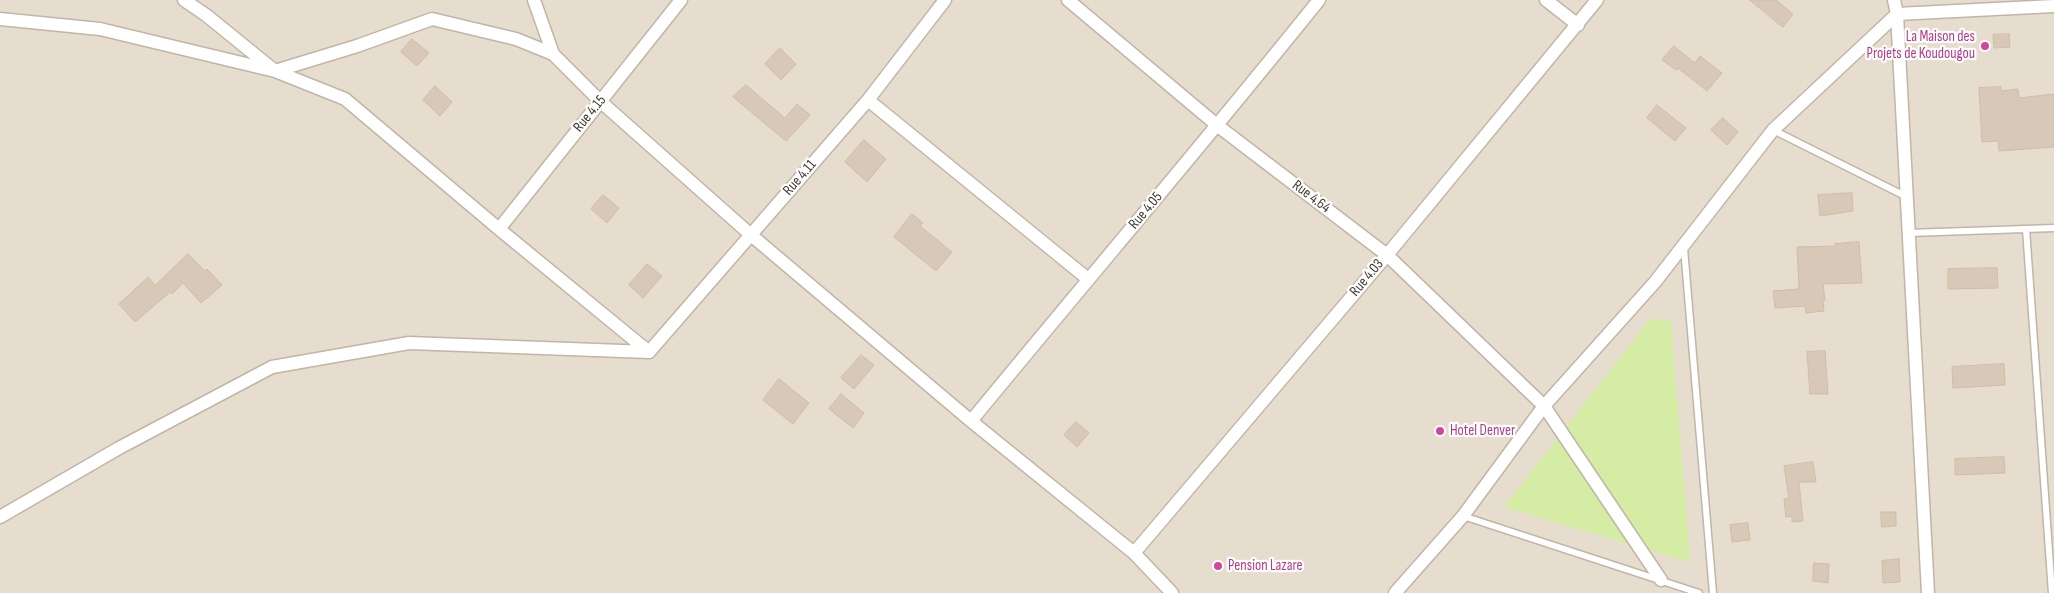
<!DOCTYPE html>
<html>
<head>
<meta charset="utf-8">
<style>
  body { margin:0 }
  canvas { display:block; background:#f3ebe1 }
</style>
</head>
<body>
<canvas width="2054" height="593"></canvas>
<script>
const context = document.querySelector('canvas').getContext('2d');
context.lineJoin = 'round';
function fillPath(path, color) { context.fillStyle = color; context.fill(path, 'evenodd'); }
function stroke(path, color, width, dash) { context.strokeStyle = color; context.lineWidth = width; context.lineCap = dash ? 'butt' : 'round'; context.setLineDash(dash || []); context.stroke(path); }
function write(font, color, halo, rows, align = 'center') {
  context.font = font + ' "Sofia Sans Condensed",sans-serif'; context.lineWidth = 4.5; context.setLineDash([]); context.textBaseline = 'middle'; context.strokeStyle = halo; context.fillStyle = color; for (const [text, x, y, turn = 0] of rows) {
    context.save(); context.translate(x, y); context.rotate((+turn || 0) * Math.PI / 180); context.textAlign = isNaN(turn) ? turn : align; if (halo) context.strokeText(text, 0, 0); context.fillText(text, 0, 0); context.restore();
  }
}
fillPath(new Path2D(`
  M0,0H2054V593H0Z`), '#e7ddce');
fillPath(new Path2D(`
  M1650,319L1671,321L1690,562L1504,507Z`), '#d4eca4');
const building = new Path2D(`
  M1750,0H1776L1793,14L1783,27Z
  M2009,34L2010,47L1994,48L1993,35Z
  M412,39L429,53L417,66L401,52Z
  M1674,46L1695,63L1700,56L1722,73L1707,91L1678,68L1676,70L1662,60Z
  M780,48L796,64L781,80L765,64Z
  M746,85L785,118L797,104L810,115L786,141L733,97Z
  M435,86L452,102L440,116L423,100Z
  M2001,87V91L2018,89L2019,98L2054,94V147L1999,151L1998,141L1982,142L1979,88Z
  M1657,105L1686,128L1675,141L1647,118Z
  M1723,118L1738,132L1727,145L1711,130Z
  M864,140L886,159L867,182L845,162Z
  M1852,193L1853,211L1820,216L1818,195Z
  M603,195L619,208L607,223L591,209Z
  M912,214L923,223L920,226L952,252L936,271L894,237Z
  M1859,242L1862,283L1823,284L1825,300L1823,301L1824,311L1806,313L1805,306L1775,308L1773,291L1799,289L1797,247L1836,246L1835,244Z
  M188,254L205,271L207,269L222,285L201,303L183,283L172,294L170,292L135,322L119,304L148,277L155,285Z
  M647,264L662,276L643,298L629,285Z
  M1997,268L1998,288L1948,289V269Z
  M1825,351L1828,394H1810L1807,352Z
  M861,355L874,365L854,389L841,378Z
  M2004,364L2005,385L1953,388L1952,367Z
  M779,379L809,403L793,424L763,400Z
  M841,394L864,413L853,428L829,409Z
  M1076,422L1089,433L1077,447L1064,435Z
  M2004,457L2005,473L1955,475V459Z
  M1813,462L1816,482H1799L1803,521L1792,522V516L1786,517L1784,499L1789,498L1784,466Z
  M1881,512H1896V526L1882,527Z
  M1748,523L1750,540L1732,542L1730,525Z
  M1899,559L1900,582L1883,583L1882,561Z
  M1814,563L1829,564L1828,583L1813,581Z`);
fillPath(building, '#d8c8b8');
stroke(building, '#d1bca8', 1);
const service = new Path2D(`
  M1773,130L1907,197
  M2026,229L2052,593
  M1909,233L2054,228
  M1684,248L1713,593
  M1463,516L1699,593`);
const minor = new Path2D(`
  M184,0L206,15L275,71L357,46L432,19L516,39L553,54L600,101L751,235L971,421L1134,553L1172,593
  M534,0L553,54
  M1068,0L1218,126L1387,255L1544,406L1661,580
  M1546,0L1578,25
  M1894,0L1897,14L1928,593
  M1897,14L2054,6
  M0,19L100,29L275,71L345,99L499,229L649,352
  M868,100L1088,279
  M499,229L681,0
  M649,352L868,100L945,0
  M971,421C1087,280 1205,142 1319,0
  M0,517L119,448L272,367L409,343L649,352
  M1134,553L1387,255L1597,0
  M1395,593L1463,516L1544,406L1655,282L1773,130L1897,14`);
stroke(service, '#c1b5a6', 9);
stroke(minor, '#c1b5a6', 15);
stroke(service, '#fff', 6);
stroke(minor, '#fff', 12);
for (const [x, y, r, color] of [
  [1985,46,5,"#d1479c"],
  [1440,431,5,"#d1479c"],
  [1218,566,5,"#d1479c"]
]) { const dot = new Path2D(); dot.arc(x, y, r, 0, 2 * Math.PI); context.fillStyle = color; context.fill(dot); stroke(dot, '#fff', 2); }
write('15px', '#b23c85', '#fff', [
  ["La Maison des",1975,37,"right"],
  ["Projets de Koudougou",1975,54,"right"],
  ["Hotel Denver",1450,431],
  ["Pension Lazare",1228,566]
], 'left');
write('15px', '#443b31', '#fff', [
  ["Rue 4.15",590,114,-51],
  ["Rue 4.11",800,178,-49],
  ["Rue 4.64",1311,197,37],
  ["Rue 4.05",1146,211,-50],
  ["Rue 4.03",1367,278,-50]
]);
</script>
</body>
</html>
